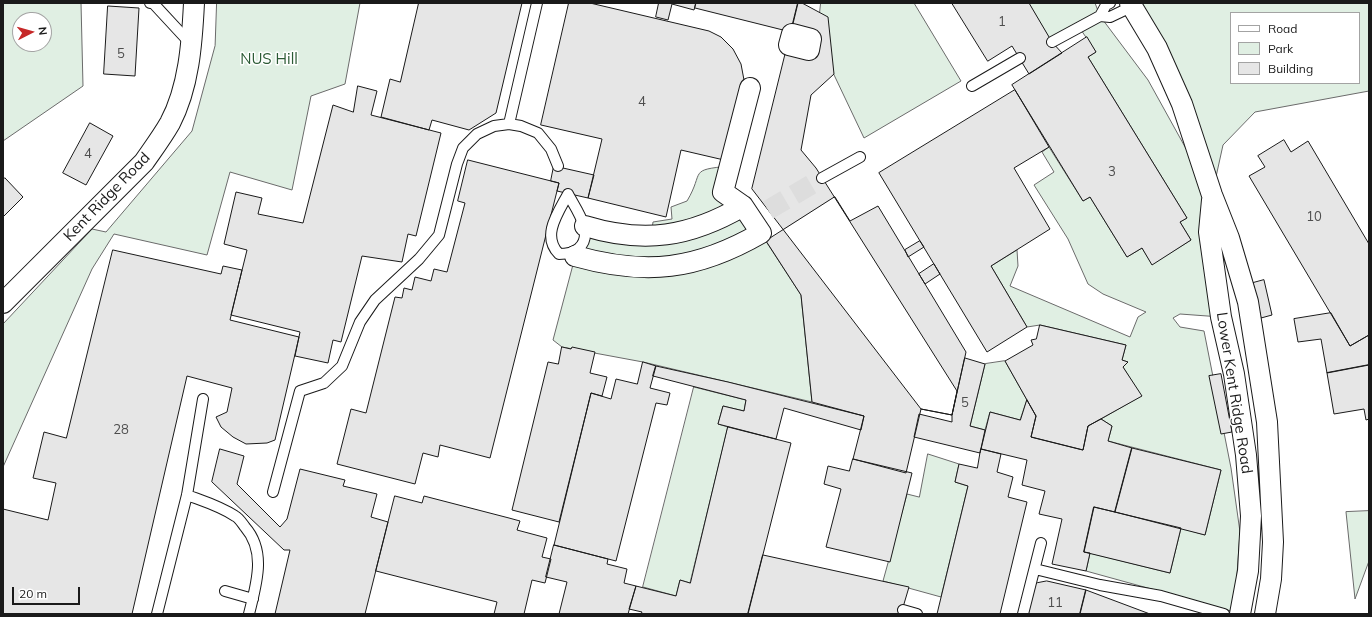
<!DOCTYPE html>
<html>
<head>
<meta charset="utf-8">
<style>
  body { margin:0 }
  #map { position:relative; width:1372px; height:617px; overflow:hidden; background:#fff; font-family:Mulish,sans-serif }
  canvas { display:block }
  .frame { position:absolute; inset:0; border:4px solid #1a1a1a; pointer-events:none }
  .legend { position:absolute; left:1230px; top:12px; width:130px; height:72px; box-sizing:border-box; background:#fff; border:1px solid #a3a3a3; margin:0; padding:5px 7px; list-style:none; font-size:12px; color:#1a1a1a }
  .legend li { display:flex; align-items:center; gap:8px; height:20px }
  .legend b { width:20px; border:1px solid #a3a3a3 }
  .north { position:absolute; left:12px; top:12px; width:40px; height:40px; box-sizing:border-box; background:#fff; border:1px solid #a3a3a3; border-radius:50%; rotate:84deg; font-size:11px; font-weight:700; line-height:16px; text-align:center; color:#1a1a1a }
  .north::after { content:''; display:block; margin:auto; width:14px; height:18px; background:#c62828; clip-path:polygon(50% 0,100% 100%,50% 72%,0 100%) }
  .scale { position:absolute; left:12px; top:587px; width:68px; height:18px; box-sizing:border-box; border:2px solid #1a1a1a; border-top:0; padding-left:5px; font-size:12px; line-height:14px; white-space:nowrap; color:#1a1a1a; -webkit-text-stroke:3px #fff; paint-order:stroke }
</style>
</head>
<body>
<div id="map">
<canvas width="1372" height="617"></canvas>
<div class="frame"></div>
<ul class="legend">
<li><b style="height:5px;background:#fff"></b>Road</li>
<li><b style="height:11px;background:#e0efe3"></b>Park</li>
<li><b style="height:11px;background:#e6e6e6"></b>Building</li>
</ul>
<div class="north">N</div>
<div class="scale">20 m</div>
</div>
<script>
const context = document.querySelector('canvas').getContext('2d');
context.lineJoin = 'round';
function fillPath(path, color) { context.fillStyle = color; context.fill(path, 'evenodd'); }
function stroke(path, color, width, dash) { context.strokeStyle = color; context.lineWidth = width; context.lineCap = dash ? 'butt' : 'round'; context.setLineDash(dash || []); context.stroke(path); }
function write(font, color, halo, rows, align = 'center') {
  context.font = font + ' Mulish,sans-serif'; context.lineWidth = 3; context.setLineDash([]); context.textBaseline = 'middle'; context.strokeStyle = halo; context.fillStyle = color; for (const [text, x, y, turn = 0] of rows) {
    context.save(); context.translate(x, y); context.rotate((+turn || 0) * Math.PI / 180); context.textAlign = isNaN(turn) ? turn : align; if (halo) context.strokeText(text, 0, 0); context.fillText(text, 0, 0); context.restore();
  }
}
const green = new Path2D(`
  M3,3H81L83,86L3,141ZM20,20H44V44H20Z
  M217,3H360L345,84L311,96L292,190L230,172L207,255L114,234L92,269L3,467V324L92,229L106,232L192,131L215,46Z
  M821,3H914L961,81L864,138L817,39Z
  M1029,3H1095L1100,16L1148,80L1210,192L1130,3H1369V91L1255,112L1223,145L1212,195L1221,317L1180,314L1173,318L1180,327L1204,331L1231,468L1240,532L1236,589L1231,611L1086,571L1090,553L1170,573L1181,528L1205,535L1221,470L1108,441L1112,426L1101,419L1141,396L1123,367L1128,362L1122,360L1126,345L1040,325L1027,327L991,266L1017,250L1018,266L1010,286L1130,337L1138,317L1146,312L1103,294L1088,284L1068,239L1034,185L1054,172L1042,152L1049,147L1083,201L1090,197L1127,257L1142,248L1152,264L1191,240L1180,222L1187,218L1088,57L1096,52L1079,27L1052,42ZM1231,13H1359V83H1231Z
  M730,166L723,192L743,206L801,295L812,402L643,362L562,347L553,340L575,257L581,246L585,226L651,236L653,222L672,219L671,207L687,201C705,171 687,170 730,166Z
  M1005,361L1027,400L1020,420L990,412L985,430L970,426L985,364Z
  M694,387L746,400L744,411L723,406L718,424L728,427L690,583L680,580L676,596L643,587Z
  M928,454L959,464L955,482L968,486L941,597L883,581L907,494L919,497Z
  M1369,511V561L1355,599L1346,512Z`);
fillPath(green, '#e0efe3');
stroke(green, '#6a6a6a', 1);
const building = new Path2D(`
  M419,3H522L496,113L469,130L432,120L429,130L381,117L390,79L400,82Z
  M569,3H590L709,31L721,37L733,49L741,64L744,80L724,160L681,150L666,217L588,198L602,139L541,125Z
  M659,3H696L694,10L672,4L668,20L656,17Z
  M696,3H798L791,32L695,8Z
  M798,3H802L828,17L834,74L811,95L801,150L816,168L957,391L952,415L921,409L752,189Z
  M952,3H1029L1052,42L1062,53L1029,74L1012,46L988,61Z
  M108,6L139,8L135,76L104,74Z
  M1087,37L1096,52L1088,57L1187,218L1180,222L1191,240L1152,265L1142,248L1127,257L1090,197L1083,201L1012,85Z
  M358,86L377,91L371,115L441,133L416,236L408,234L402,262L362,256L341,342L333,340L328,363L295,356L300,332L231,315L247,250L224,244L236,192L262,198L258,214L303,223L333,105L353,112Z
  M1015,90L1049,147L1014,168L1050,229L991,266L1027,327L987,352L879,173Z
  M90,123L113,136L86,185L63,173Z
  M1284,140L1291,152L1308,141L1369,244V335L1350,346L1249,176L1265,167L1258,156Z
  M468,160L559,183L490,458L440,445L438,457L423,453L415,484L337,464L351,409L366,413L395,297L402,298L404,288L412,290L415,277L431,281L434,269L447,272L465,203L458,201Z
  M554,166L594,175L588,198L557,191L559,183L551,181Z
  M5,178L23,197L3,217V180Z
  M835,197L850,221L878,206L966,352L952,415L921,409L906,473L853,459L864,416L812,402L801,295L766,241Z
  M920,241L924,247L908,257L905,250Z
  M113,250L221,274L223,266L242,270L230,320L299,337L275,440L267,443L246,444L233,437L221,427L216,417L227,412L232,388L187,376L132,614H3V509L48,520L56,483L33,478L44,432L66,438Z
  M934,264L940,274L925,284L919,274Z
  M1264,280L1272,315L1261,318L1253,283Z
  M1331,313L1350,346L1369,335V365L1327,373L1321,339L1298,342L1294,319Z
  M1040,325L1126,345L1122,360L1128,362L1123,367L1142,396L1088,426L1083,450L1031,437L1036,416L1005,361L1033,345L1031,340L1036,339Z
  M562,347L571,349L572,347L595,352L590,373L607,377L602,396L591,393L559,522L512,510L548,362L558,364Z
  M965,358L985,364L970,426L985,430L980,453L914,437L919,414L952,422V415Z
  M643,362L656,366L650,388L670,393L667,405L656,403L616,561L554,545L591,393L611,399L616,379L637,384Z
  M1369,365V419L1366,420L1364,409L1334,414L1327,373Z
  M656,366L728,382L864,416L861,430L784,408L776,439L718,424L723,406L744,411L746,400L653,376Z
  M1221,374L1232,432L1221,434L1209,376Z
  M1027,400L1036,416L1031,437L1083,450L1088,426L1101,419L1112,426L1108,441L1132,448L1115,512L1094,507L1084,552L1090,553L1086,571L1052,564L1062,519L1039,514L1045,491L1022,485L1027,460L981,449L990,412L1020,420Z
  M728,427L791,443L748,614H641L642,612L629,609L636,586L676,596L680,580L690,583Z
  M1132,448L1221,470L1205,535L1115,512Z
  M220,449L244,456L237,484L280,527L287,519L300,469L345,480L343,486L377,494L371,517L388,522L365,614H275L290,550H284L212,482Z
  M981,449L1001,454L997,472L1013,477L1008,497L1027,502L1000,614H937L968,486L955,482L959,464L977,468Z
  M853,459L912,473L890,562L826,547L841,489L824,484L828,466L849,471Z
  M395,496L422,503L424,496L509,518L520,521L517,530L547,538L542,557L551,559L545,583L532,580L524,614H494L497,602L376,571Z
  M1094,507L1181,528L1170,573L1084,552Z
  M554,545L608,559L607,564L627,569L624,583L636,586L628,614H559L567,582L546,577Z
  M763,555L909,587L901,614H748Z
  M1047,581L1086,590L1080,614H1024L1029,591L1037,583Z
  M1086,590L1150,614H1080Z`);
fillPath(building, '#e6e6e6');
stroke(building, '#1a1a1a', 1);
stroke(new Path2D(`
  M768,210L814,183`), '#ddd', 20, [20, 10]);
const lane = new Path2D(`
  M150,3H153L190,43
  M1110,3L1106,5L1100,16L1110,17L1131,7
  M1052,42L1100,16
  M972,86L1020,58
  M509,124L537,3
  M822,178L860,157
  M568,194C575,208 595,233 579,248C573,253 567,254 559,254C541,236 558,213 568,194Z
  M273,492L300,391L324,383L342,366L360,322L375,300L419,259L439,235L457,164L463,148L477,134L494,126L509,124L521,126L538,133L551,149L558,166
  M187,495C203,501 220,506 235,516C239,518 242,523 245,527C267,552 256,585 249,614
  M1035,569L1100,585L1161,596L1224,614
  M225,591L253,599
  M903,610L917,614
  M157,614L187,495L203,399
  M1023,614L1041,543`);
const street = new Path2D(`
  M1130,3L1157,48L1182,104L1212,195L1229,238L1248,302L1267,422L1273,542L1271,579L1265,614
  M792,34L811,39L809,50L789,45Z
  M1212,200L1209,232L1221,317L1234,374L1246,455L1251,516L1248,571L1240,614
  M585,226C644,244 690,237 743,206
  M575,256C646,276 697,270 761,233L743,206L723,192L750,88
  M3,303L144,162C153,149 162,137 170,123C189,87 192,43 194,3`);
stroke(lane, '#1a1a1a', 12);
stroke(street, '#1a1a1a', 22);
stroke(lane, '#fff', 10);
stroke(street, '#fff', 20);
write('13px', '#4d4d4d', null, [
  ["1",1002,22],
  ["5",121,54],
  ["4",642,102],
  ["4",88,154],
  ["3",1112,172],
  ["10",1314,217],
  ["5",965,403],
  ["28",121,430],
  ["11",1055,603]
]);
write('15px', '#2b5a34', '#fff', [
  ["NUS Hill",269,59]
]);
write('15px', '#1a1a1a', '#fff', [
  ["Kent Ridge Road",107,197,-46],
  ["Lower Kent Ridge Road",1234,393,81]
]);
</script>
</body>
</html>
